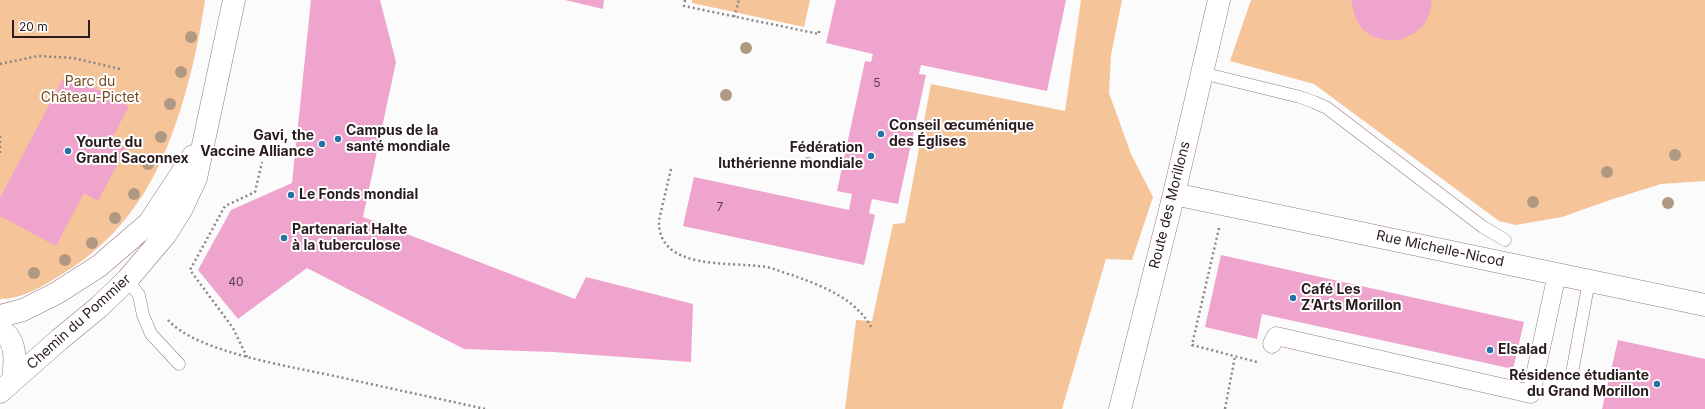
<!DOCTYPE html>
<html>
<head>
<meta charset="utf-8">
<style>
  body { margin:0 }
  #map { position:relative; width:1705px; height:409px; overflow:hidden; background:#fbfbfb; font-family:Inter,sans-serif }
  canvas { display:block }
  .scale { position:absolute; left:12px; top:20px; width:78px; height:18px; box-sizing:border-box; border:2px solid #2a1c1e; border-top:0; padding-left:5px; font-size:12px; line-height:14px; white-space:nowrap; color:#2a1c1e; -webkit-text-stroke:3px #fff; paint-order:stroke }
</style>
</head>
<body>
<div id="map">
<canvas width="1705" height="409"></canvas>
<div class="scale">20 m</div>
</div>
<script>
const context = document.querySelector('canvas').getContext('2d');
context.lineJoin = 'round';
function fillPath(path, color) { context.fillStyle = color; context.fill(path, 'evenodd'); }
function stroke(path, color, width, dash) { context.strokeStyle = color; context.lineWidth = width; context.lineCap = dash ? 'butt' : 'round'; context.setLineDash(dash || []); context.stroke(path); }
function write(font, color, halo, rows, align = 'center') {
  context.font = font + ' Inter,sans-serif'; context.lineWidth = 4; context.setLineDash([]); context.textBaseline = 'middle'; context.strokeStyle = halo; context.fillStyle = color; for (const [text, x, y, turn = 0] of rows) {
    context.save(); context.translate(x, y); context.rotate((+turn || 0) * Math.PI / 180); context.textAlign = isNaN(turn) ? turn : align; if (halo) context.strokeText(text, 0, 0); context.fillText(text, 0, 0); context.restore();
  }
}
fillPath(new Path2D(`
  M0,0H205C196,63 174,153 136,205C117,232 92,256 64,273C45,285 23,299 0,299Z
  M692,0H810L804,27L692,3Z
  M1081,0H1122L1111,55L1109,93L1131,154L1153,197L1132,260L1106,259L1062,409H845L856,320L872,321L893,224L905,223L931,84L1065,111Z
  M1251,0H1705V181L1661,184L1613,199L1562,217L1516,225L1499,221L1314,84L1230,61Z`), '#f6c499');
fillPath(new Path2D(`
  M311,0H380L396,62L363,217L575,299L586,277L693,304L691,362L553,352L464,349L307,268L238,319L198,270L231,210L292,183Z
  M565,0H604L603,9Z
  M836,0H1066L1047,91L921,65L919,74L926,75L898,204L872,199L869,213L875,215L864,265L683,226L694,177L849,210L852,194L837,191L865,61L871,62L873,54L826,43Z
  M1351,0H1431L1432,2L1429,15L1423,26L1413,34L1400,40H1387L1373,37L1362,29L1355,17Z
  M66,73L129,106L111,140L126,148L98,201L84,193L56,246L0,216V198Z
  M1221,255L1524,322L1513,369L1262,314L1257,339L1205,327Z
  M1618,340L1705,359V409H1602Z`), '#efa4ce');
const service = new Path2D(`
  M1202,73L1300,97L1314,102L1327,108L1483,227L1505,240
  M127,280L139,295L143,315L151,334L179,364
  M1572,373L1589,281`);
const pedestrian = new Path2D(`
  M1272,344L1276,336L1531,394L1557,274`);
const minor = new Path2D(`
  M1174,194L1705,305
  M1120,409L1174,194L1219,0`);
const tertiary = new Path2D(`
  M0,316L23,310L57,293L99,266L149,223L193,156
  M0,329C18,341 15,361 13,380
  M0,392L60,339L99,307L127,280L166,234L181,210L196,178L234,0`);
stroke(service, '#9b777b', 13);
stroke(pedestrian, '#9b777b', 19);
stroke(minor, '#9b777b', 23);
stroke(tertiary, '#9b777b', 23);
stroke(new Path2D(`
  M685,0L684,6L819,34V30
  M734,17L739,0
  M0,64L38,56L73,58L120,69
  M0,136V156
  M671,169L659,220C657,272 732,261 766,267C774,268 783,273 792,275C822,286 855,298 871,327
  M1219,228L1192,345L1257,362
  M168,320C197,353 295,367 339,377C388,388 436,398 485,409
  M247,357L233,328L190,270L225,206L255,192L262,162
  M1225,409L1235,356`), '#8c8586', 2.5, [2, 3]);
stroke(service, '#fff', 12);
stroke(pedestrian, '#fff', 18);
stroke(minor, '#fff', 22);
stroke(tertiary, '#fff', 22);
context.fillStyle = '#b09983';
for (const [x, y] of [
  [191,37],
  [746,48],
  [181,72],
  [726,95],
  [170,104],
  [161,137],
  [1675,155],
  [808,163],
  [148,164],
  [1607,172],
  [134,194],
  [1533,202],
  [1668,203],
  [115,218],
  [92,243],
  [65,260],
  [34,273]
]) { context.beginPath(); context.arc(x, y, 6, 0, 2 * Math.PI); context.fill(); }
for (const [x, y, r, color] of [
  [881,134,4,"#2573a5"],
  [338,139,4,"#2573a5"],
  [322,144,4,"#2573a5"],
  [68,151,4,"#2573a5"],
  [871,156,4,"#2573a5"],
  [291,195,4,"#2573a5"],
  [284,238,4,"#2573a5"],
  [1293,298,4,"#2573a5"],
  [1490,350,4,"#2573a5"],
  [1657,384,4,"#2573a5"]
]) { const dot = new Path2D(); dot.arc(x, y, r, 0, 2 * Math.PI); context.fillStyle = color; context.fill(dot); stroke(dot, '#fff', 1.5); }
write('12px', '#5b3e4a', null, [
  ["5",877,83],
  ["7",720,207],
  ["40",236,282]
]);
write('14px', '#734920', '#fff', [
  ["Parc du",90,82],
  ["Château-Pictet",90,98]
]);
write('bold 14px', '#2a1c1e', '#fff', [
  ["Conseil œcuménique",889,126],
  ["des Églises",889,142],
  ["Campus de la",346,131],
  ["santé mondiale",346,147],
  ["Gavi, the",314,136,"right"],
  ["Vaccine Alliance",314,152,"right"],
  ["Yourte du",76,143],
  ["Grand Saconnex",76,159],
  ["Fédération",863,148,"right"],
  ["luthérienne mondiale",863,164,"right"],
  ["Le Fonds mondial",299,195],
  ["Partenariat Halte",292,230],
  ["à la tuberculose",292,246],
  ["Café Les",1301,290],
  ["Z’Arts Morillon",1301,306],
  ["Elsalad",1498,350],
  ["Résidence étudiante",1649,376,"right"],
  ["du Grand Morillon",1649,392,"right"]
], 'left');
write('14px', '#2a1c1e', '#fff', [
  ["Route des Morillons",1170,205,-76],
  ["Rue Michelle-Nicod",1440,249,12],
  ["Chemin du Pommier",79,322,-42]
]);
</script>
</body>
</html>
